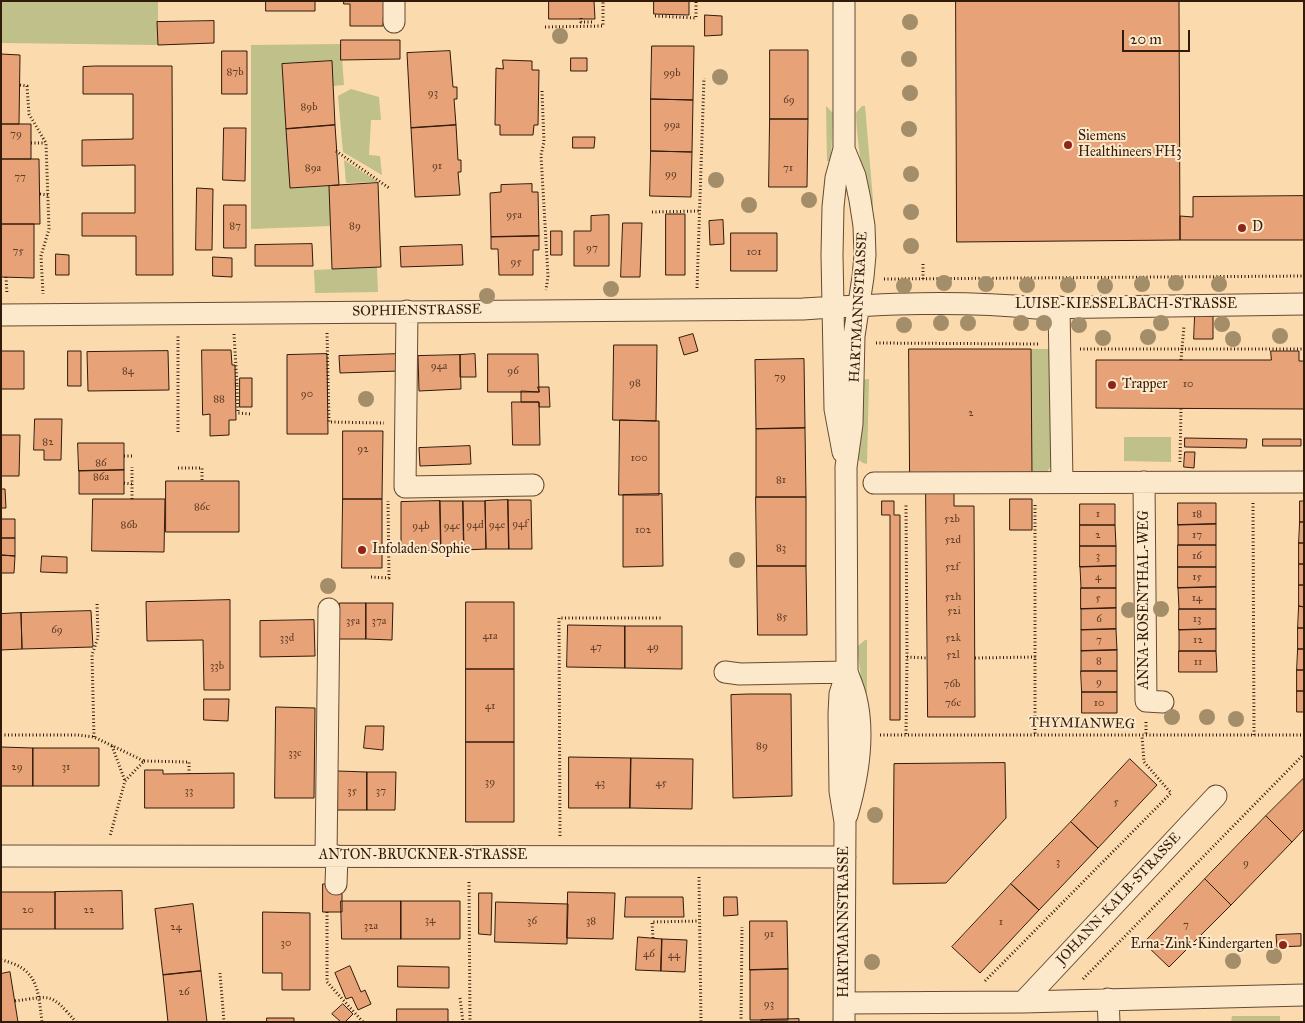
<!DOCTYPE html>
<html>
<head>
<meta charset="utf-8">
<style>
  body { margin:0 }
  #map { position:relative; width:1305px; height:1023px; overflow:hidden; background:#fbdbae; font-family:"IM FELL Great Primer",serif }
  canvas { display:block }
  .frame { position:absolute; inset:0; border:2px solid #331b09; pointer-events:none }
  .scale { position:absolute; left:1122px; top:30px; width:68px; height:22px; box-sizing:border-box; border:2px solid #331b09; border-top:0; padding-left:6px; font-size:15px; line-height:18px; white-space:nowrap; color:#331b09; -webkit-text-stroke:4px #fce8ca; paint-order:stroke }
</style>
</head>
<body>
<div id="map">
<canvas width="1305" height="1023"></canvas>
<div class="frame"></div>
<div class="scale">20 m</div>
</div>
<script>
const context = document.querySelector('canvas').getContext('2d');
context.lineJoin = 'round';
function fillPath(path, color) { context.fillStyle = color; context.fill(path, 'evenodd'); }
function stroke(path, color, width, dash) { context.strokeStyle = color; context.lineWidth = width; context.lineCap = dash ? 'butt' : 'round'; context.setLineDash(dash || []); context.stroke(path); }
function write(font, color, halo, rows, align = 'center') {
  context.font = font + ' "IM FELL Great Primer",serif'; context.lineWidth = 4; context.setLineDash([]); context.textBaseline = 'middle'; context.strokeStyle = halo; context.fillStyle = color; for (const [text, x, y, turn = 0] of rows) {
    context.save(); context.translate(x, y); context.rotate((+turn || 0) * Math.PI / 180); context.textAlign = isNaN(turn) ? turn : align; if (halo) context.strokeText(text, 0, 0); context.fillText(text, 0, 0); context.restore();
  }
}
fillPath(new Path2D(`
  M1,1H162L158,2V45L1,43Z
  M341,44L344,85L333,86L331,61L282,64L290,188L329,186L331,226L251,229V45Z
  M351,89L379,97L381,120H371L369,155L380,156L382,175L343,152L338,96Z
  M826,106L833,113L831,161H827Z
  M862,106H865L873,200V223C865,186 857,151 856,113Z
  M344,160L378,182L346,183Z
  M377,267L378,292L315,293L314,270Z
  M1031,349H1053V463L1047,472L1032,478Z
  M869,379L867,464L863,463L856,458L860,380Z
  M1124,437H1171V462L1124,461Z
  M865,640H867V693H863L857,647Z
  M1232,1016H1280V1022H1231Z`), '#bfc08a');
const building = new Path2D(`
  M266,1H315V11H266Z
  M344,1H386L384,2L383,26H350V4H344Z
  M549,1H594L595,19H549Z
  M654,1H689V15L654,14Z
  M956,1H1179L1180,240L957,242Z
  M705,15L722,16V35L705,36Z
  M214,21V43L158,45L157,22Z
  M341,40H400V59L341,60Z
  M652,46H694L693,100L651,99Z
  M770,50H808V119H770Z
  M222,51H247V94H222Z
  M450,51L453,87H457V99H454L456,125L411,128L407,53Z
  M1,54L20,55L19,124H1Z
  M571,58H587V71H571Z
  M503,60L532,61V70H539L538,125H534L533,135H500V125H495L496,68L503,69Z
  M332,61L335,125L286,129L282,64Z
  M95,66H172L173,275H136V236H82V213H135V165L82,166V140L133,139V94H83V67Z
  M651,99L693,100L692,152L651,151Z
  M770,119H808L807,187H769Z
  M1,124H31V159H1Z
  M335,125L339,185L290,188L286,129Z
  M456,125L458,160H461V172H458L460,195L415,197L411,128Z
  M224,128H246L245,181L223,180Z
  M573,137H595L594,148H573Z
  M651,151L692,152L691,197L650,196Z
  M1,159H39L40,224H1Z
  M378,183L381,267L332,269L329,186Z
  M532,184V192H538L539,236L491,237L490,193L501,192V185Z
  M197,188L213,189L212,250H196Z
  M1304,196V240H1180V216L1193,217V197Z
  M224,205H246V248H224Z
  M666,214H685V275H666Z
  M609,215V266H574V231H591V216Z
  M723,220L724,244L710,245L709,221Z
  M623,223H642L640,277H621Z
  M1,224H34V278L1,277Z
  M551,231H562V255H551Z
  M731,233H777V271H731Z
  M539,236V250H533V275H499L498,249H491V237Z
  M312,244L313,266H255V245Z
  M462,245L463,265L401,267L400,247Z
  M56,254L69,255V275H56Z
  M213,257L232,258V277L213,276Z
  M1195,316H1213V339H1194Z
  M693,334L698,351L684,355L679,338Z
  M614,345H657L656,421L613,420Z
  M909,349H1031L1032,478H910Z
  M202,350H231L232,365H235L236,420H229V435L210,436V414L203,415Z
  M1,351H24V389H1Z
  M68,351H81V386H68Z
  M168,351L169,390L88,391L87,352Z
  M1271,351H1299V361H1304V409L1096,408V360H1271Z
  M327,354L328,434H287V355Z
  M399,354V371L340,373L339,356Z
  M475,354L476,377H460V355Z
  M488,354H538L539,392H488Z
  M460,355L461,389L419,391L418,356Z
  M804,359L805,428L756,429L755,360Z
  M240,378H252V407H240Z
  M538,387H549L550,407H539V402H521V391L539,392Z
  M512,402H539L540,445H513Z
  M35,419H62L61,460H44V450H34Z
  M620,420L659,421V495H619Z
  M805,428L806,497H756V429Z
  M343,431H383L382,499H343Z
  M1,435H20L19,476H1Z
  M1185,438L1247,439L1246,448L1185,447Z
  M1263,439H1301V446H1263Z
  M78,443H124V470L79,471Z
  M470,446L471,464L420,466L419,448Z
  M1185,452H1195L1194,468L1184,467Z
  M124,470V494H79V471Z
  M166,481H239V532H166Z
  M1,489H5L6,508H1Z
  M926,491H954V506H974L975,717H928Z
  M662,494L663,566L623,567V495Z
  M756,497H806V566H757Z
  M93,499H165L164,552L92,551Z
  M343,499H382V568H342Z
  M1010,499H1032V530H1010Z
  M508,500L509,549H486L485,501Z
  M508,500H531L532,549H509Z
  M440,501L441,550L401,551V502Z
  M440,501H463L464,550H441Z
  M463,501H485L486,549L464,550Z
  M882,501H894V515H900V720H890V515H882Z
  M1300,501H1304V522H1300Z
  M1178,503H1216V524L1178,525Z
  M1080,504H1115V525H1080Z
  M1,519H15V538H1Z
  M1300,522H1304V543H1299Z
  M1216,524V545H1178V525Z
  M1080,525H1115L1116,546H1080Z
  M1,538H15V556L1,555Z
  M1299,543H1304V564H1299Z
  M1178,545H1216V567H1178Z
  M1080,546H1116V566L1080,567Z
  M1,555L15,556L14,573H1Z
  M42,556L67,557V573L41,572Z
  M1299,564H1304V585H1299Z
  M757,566H806L807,635H758Z
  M1116,566V588H1081L1080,567Z
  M1178,567H1216V587L1178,588Z
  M1299,585H1304V607L1299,606Z
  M1216,587V609H1179L1178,588Z
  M1081,588H1116V608L1081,609Z
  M230,600V690H204L203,640L147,641L146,602Z
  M466,602H514V669H466Z
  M340,603H366V639H339Z
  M366,603H393L392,640L366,639Z
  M1299,606L1304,607V628H1298Z
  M1116,608V629L1081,630V609Z
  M1179,609H1216V629L1179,630Z
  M91,611L93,647L22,649L21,613Z
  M21,613L22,649L1,650V614Z
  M314,620L315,656L260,657V621Z
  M568,625L625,626V668L567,667Z
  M625,626H682V669L625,668Z
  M1298,628H1304V649H1298Z
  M1116,629L1117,650L1081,651V630Z
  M1216,629V651H1179V630Z
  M1298,649H1304V670H1297Z
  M1117,650V671H1081V651Z
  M1179,651H1216L1217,672H1179Z
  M466,669H514V742H466Z
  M1297,670H1304V691H1297Z
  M1081,671H1117V692H1082Z
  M1297,691H1304V712H1297Z
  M1082,692H1117V713H1082Z
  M749,694H791L792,796L733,798L731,695Z
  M204,699H229L228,721L204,720Z
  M276,707L315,708L314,798H275Z
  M366,726H384L383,750L364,748Z
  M466,742H514V822H466Z
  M1,747L33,748V786H1Z
  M33,748H99V786H33Z
  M569,757L631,758L630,808H569Z
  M631,758L693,759L692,809L630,808Z
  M1130,759L1157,785L1098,848L1071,822Z
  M1005,763L1006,818L946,883L893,884L894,764Z
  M145,770H163V774L234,773V808H145Z
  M338,771L367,772V810H338Z
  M367,772H396L395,810H367Z
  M1304,778V829L1292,842L1266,816Z
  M1266,816L1292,842L1231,905L1205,879Z
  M1071,822L1098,848L1039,910L1011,884Z
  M1205,879L1231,905L1169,967L1144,943Z
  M323,884H342V912H323Z
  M1011,884L1039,910L980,973L952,947Z
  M122,891L123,929H55V892Z
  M1,892H55V929H1Z
  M568,892L615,893L613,939L567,938Z
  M479,893H492L491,935L479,934Z
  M626,897H683L684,917H625Z
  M724,897H737L738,915L724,916Z
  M341,901H401V939H342Z
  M401,901H460V939H401Z
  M496,902L568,904L567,944L495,942Z
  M193,904L201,971L163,975L155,909Z
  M263,912L310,913V990H282V973H263Z
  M750,921H787L788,969L750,970Z
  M1301,934V946L1277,947L1276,935Z
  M638,937L662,939L661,971L636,970Z
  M662,939L687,940L685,972L661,971Z
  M350,966L361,992L365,990L371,1004L358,1010L352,997L346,999L335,973Z
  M398,966L449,967V988L398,987Z
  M788,969V1020H750V970Z
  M201,971L207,1022H168L163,975Z
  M10,972L18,1022H1V974Z
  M343,1004L353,1014L345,1022H341L332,1014Z
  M397,1009H448V1022H397Z
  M267,1018H294V1022H267Z
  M799,1019V1022H761V1020Z`);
fillPath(building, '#e7a278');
stroke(building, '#331b09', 1);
const minor = new Path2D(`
  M394,22V1
  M1059,307L1062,482
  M407,311L405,487L533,485
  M1,315L803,309C881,304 959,300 1036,308L1304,304
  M843,452L835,409L832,255L833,207L836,178L844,149V1
  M1144,482L1146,701L1163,702
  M874,483L1304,482
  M725,672L740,674L847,672
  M847,672C850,680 854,689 856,698C865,736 858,777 847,815
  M1,856L845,857
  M326,856L329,609
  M336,884L337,856
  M1108,999L1109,1022
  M1023,1002L1216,796
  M844,1003L1023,1002L1304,995
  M844,1022L845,822L840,791L839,714L840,694L847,672L846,467L852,424L854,336L863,277L865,255L864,226L860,200L855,176L844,149`);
stroke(minor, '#654b32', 23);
stroke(new Path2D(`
  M655,16L696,18V1
  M581,18V22H592
  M545,27L603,26V1
  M20,85L27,86L29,114L46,143L49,229L41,256L43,294
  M542,91L544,142L541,155L548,276L546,290
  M31,143H45
  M336,151L389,188
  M40,194L48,195
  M652,212L700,211
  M923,264V279
  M6,277L7,294
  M884,279L1304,276
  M697,288L704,78
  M327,333L329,422L384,423
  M234,334L237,384
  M876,343L1040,344
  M1080,349H1304
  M1181,360L1184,326
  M235,384H237L238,413L251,414
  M178,432V335
  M124,456H132
  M1180,462L1181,409
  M178,468H202V481
  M124,483L132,484
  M132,499V467
  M1253,503L1254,736
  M1035,505V734
  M371,577L389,578L388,501
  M907,657L927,658
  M975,658L1036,657
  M1146,722V736
  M906,734L907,657L906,505
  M1,735H78L94,737L144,761L125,781L110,836
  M880,735H1304
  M94,737L92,655L98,637L97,602
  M112,746L125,781
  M144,761L189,762V774
  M560,836L559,618H662
  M699,877L701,1022
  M469,882L470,1022
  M327,912V982L363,1022
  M653,938L652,922L699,921
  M1,960C38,968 38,989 42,1022
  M220,973L224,1022
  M1083,979L1304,754
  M985,981L1171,793L1144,762L1142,736
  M460,998L463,1022
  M15,1001C52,996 50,992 76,1022
  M741,1022L742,927`), '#331b09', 3, [1, 2.5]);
stroke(minor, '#fce8ca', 21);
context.fillStyle = '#a48d69';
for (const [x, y] of [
  [910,22],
  [560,36],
  [909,59],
  [720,77],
  [910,93],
  [909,129],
  [911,174],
  [716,180],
  [809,200],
  [749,205],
  [911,212],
  [911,246],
  [944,283],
  [1176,283],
  [986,284],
  [1142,284],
  [1219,284],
  [1027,285],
  [1068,285],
  [904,286],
  [1105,286],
  [611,289],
  [487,296],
  [941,323],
  [968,323],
  [1021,323],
  [1044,323],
  [1161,323],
  [1222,324],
  [904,325],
  [1079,325],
  [1280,336],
  [1148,337],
  [1103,338],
  [1233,339],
  [366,399],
  [737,560],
  [328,586],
  [1161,609],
  [1129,610],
  [1172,717],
  [1207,717],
  [1236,719],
  [875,815],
  [1274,956],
  [1233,961],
  [872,962]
]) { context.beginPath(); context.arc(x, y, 8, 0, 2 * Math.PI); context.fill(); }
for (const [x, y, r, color] of [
  [1068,145,5,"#8f2418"],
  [1242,228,5,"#8f2418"],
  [1112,385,5,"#8f2418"],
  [362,550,5,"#8f2418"],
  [1283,945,5,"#8f2418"]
]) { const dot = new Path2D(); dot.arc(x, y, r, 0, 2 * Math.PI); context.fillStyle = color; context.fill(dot); stroke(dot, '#fce8ca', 2); }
write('11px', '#603d25', null, [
  ["87b",235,72],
  ["99b",672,73],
  ["93",433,93],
  ["69",789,100],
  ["89b",309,107],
  ["99a",672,125],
  ["79",16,134],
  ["91",437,166],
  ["89a",313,168],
  ["71",788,168],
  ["99",671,174],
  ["77",20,177],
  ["95a",514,215],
  ["87",235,226],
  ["89",355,226],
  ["97",592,248],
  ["75",18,251],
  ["101",754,252],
  ["95",516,262],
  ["94a",439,366],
  ["84",128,371],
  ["96",513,371],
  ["79",780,377],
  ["98",635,383],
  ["10",1188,384],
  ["90",307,394],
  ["88",219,399],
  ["2",971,413],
  ["82",48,442],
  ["92",363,449],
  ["100",639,458],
  ["86",101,463],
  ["86a",101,477],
  ["81",781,480],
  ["86c",202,507],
  ["1",1098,514],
  ["18",1197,514],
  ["52b",952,519],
  ["94f",520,524],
  ["86b",129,525],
  ["94d",475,525],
  ["94e",497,525],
  ["94b",421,526],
  ["94c",452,526],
  ["102",643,530],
  ["2",1098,535],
  ["17",1197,535],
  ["52d",953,540],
  ["83",781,548],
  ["3",1098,556],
  ["16",1197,556],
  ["52f",952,567],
  ["4",1098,577],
  ["15",1197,577],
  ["52h",953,597],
  ["5",1098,598],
  ["14",1197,598],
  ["52i",954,611],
  ["85",782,617],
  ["6",1099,619],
  ["13",1197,619],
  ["35a",353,621],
  ["37a",379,621],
  ["69",57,630],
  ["41a",490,636],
  ["33d",287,638],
  ["52k",953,638],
  ["7",1099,640],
  ["12",1198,640],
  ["47",596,647],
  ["49",653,647],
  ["52l",953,655],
  ["8",1099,661],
  ["11",1198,662],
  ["33b",217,666],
  ["9",1099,682],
  ["76b",952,684],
  ["76c",953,703],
  ["10",1099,703],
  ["41",490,706],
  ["89",762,746],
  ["33c",295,753],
  ["29",17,767],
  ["31",66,767],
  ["39",490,782],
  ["43",600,783],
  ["45",661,783],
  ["33",189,791],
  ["35",352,791],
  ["37",381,791],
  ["5",1116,802],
  ["3",1058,862],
  ["9",1246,863],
  ["20",28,910],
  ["22",89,910],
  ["34",430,920],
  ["36",532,921],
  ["38",591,921],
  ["1",1001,922],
  ["7",1186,925],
  ["32a",371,926],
  ["24",176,927],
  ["91",769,934],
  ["30",286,943],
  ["46",649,954],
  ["44",674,955],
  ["26",184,992],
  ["93",769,1004]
]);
write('14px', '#331b09', '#fce8ca', [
  ["Siemens",1078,137],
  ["Healthineers FH3",1078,153],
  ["D",1252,228],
  ["Trapper",1122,385],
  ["Infoladen Sophie",372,550],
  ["Erna-Zink-Kindergarten",1273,945,"right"]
], 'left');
write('14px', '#331b09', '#fce8ca', [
  ["LUISE-KIESSELBACH-STRASSE",1126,305],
  ["HARTMANNSTRASSE",859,307,-87],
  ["SOPHIENSTRASSE",417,311,-1],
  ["ANNA-ROSENTHAL-WEG",1145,600,-90],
  ["THYMIANWEG",1082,724,1],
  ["ANTON-BRUCKNER-STRASSE",423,856],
  ["JOHANN-KALB-STRASSE",1119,899,-47],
  ["HARTMANNSTRASSE",845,922,-90]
]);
</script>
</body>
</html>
